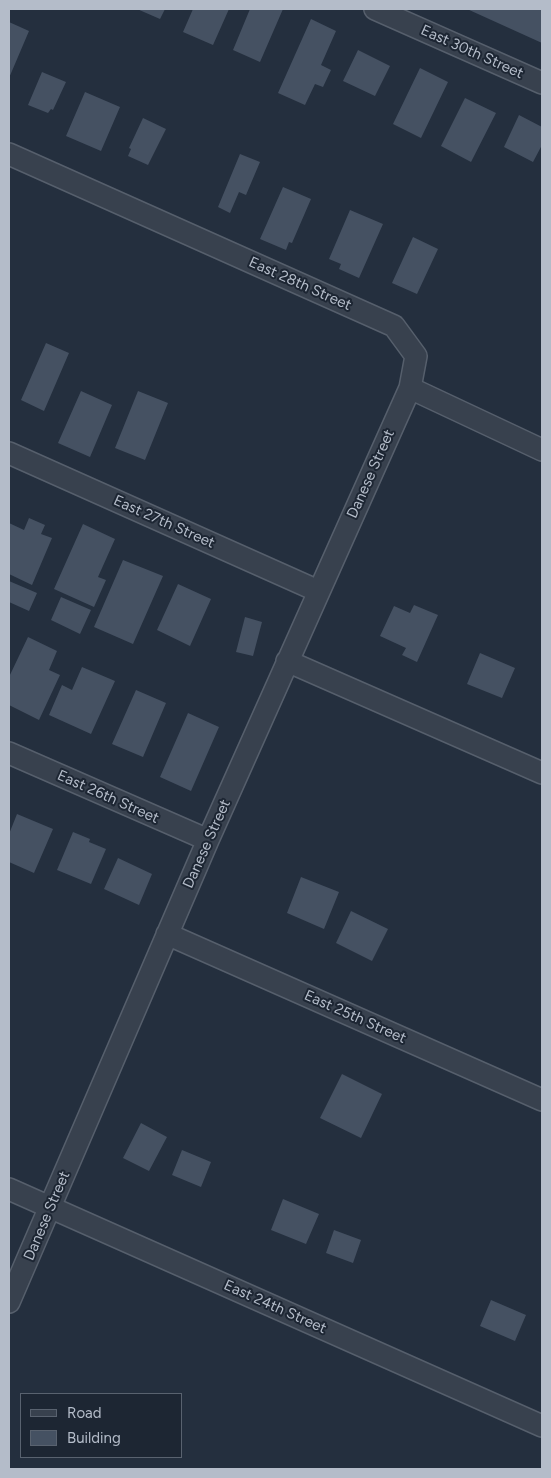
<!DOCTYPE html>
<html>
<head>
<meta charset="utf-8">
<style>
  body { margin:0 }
  #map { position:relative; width:551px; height:1478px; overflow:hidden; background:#242f3e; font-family:Figtree,sans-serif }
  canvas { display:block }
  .frame { position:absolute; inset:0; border:10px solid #b4bcc9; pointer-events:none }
  .legend { position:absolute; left:20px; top:1393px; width:162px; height:65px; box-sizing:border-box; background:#1d2633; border:1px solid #59626f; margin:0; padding:6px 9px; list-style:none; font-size:15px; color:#b4bcc9 }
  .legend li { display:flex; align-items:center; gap:10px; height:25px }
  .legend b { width:25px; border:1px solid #59626f }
</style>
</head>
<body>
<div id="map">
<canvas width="551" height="1478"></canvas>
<div class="frame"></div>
<ul class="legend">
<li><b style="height:6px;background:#38414e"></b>Road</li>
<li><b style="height:14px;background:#455162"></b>Building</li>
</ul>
</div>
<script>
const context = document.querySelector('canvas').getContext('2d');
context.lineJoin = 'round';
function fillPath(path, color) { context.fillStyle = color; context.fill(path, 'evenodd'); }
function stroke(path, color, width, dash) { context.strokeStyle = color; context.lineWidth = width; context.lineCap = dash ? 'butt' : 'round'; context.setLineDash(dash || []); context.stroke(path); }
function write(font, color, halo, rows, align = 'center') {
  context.font = font + ' Figtree,sans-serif'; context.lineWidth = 4; context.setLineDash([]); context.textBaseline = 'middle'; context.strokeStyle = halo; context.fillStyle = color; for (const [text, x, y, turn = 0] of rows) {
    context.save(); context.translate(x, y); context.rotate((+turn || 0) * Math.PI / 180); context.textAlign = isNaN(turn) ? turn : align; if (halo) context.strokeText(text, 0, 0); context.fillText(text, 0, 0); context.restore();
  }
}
fillPath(new Path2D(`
  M137,9H165L160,19Z
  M193,9H229L213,45L183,32Z
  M250,9H283L260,62L233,50Z
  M467,9H542V43Z
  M311,19L336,31L321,65L331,70L323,87L315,84L305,105L278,93Z
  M9,22L29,31L9,78Z
  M358,50L390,66L375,96L343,81Z
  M420,68L448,82L421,138L393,124Z
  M42,72L66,82L53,110L51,109L48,113L28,105Z
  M85,92L120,107L101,151L66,136Z
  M465,98L496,113L471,162L441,146Z
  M519,115L542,127V145L533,162L504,147Z
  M143,118L166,129L148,165L128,156L131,149L129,148Z
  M240,154L260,162L246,195L239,192L230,213L218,207Z
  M283,187L311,199L292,243L289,242L286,250L260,239Z
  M350,210L383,224L359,278L339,269L341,264L329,259Z
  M413,237L438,249L417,294L392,283Z
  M46,343L69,353L44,411L21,400Z
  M81,391L112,405L90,457L58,443Z
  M138,391L168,403L145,460L115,448Z
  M29,518L45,525L41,534L52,538L32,585L9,574V523L24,530Z
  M83,524L115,539L98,577L106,580L94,607L54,589Z
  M123,560L163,576L133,644L94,627Z
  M9,581L37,593L29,611L9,602Z
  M178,584L211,599L190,646L157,630Z
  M61,597L91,610L80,634L51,620Z
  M414,605L438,615L417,662L402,655L406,648L380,636L394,606L410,613Z
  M245,617L262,622L253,656L236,652Z
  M28,637L57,651L49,670L60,675L39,720L9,705V677Z
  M480,653L515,668L502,698L467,684Z
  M82,667L115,681L91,734L49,715L62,685L72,690Z
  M136,690L166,703L143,757L112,744Z
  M188,713L219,727L191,791L160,777Z
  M17,814L53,829L34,873L9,862V834Z
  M73,832L90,839L89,842L106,849L91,884L57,870Z
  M118,858L152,874L139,905L104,889Z
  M301,877L339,892L324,929L287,913Z
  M351,911L388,929L372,961L336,943Z
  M342,1074L382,1094L361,1138L320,1118Z
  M141,1123L167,1137L149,1171L123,1158Z
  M182,1150L211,1162L201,1187L172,1175Z
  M283,1199L319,1214L306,1244L271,1230Z
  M334,1230L361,1240L353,1263L326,1253Z
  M491,1300L526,1315L515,1341L480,1326Z`), '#455162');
const street = new Path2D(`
  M375,9L542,83
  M9,154L394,326L416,356L410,388L208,840L9,1302
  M410,388L542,450
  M9,453L318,591
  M287,661L542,773
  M9,753L208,840
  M167,934L542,1100
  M9,1189L542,1426`);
stroke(street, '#565f6c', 24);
stroke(street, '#38414e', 21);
write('15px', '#b4bcc9', '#1d2633', [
  ["East 30th Street",472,52,24],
  ["East 28th Street",300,284,24],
  ["Danese Street",371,474,-66],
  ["East 27th Street",164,522,24],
  ["East 26th Street",108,797,24],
  ["Danese Street",207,844,-66],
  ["East 25th Street",355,1017,24],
  ["Danese Street",47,1216,-67],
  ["East 24th Street",275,1307,24]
]);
</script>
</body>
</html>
